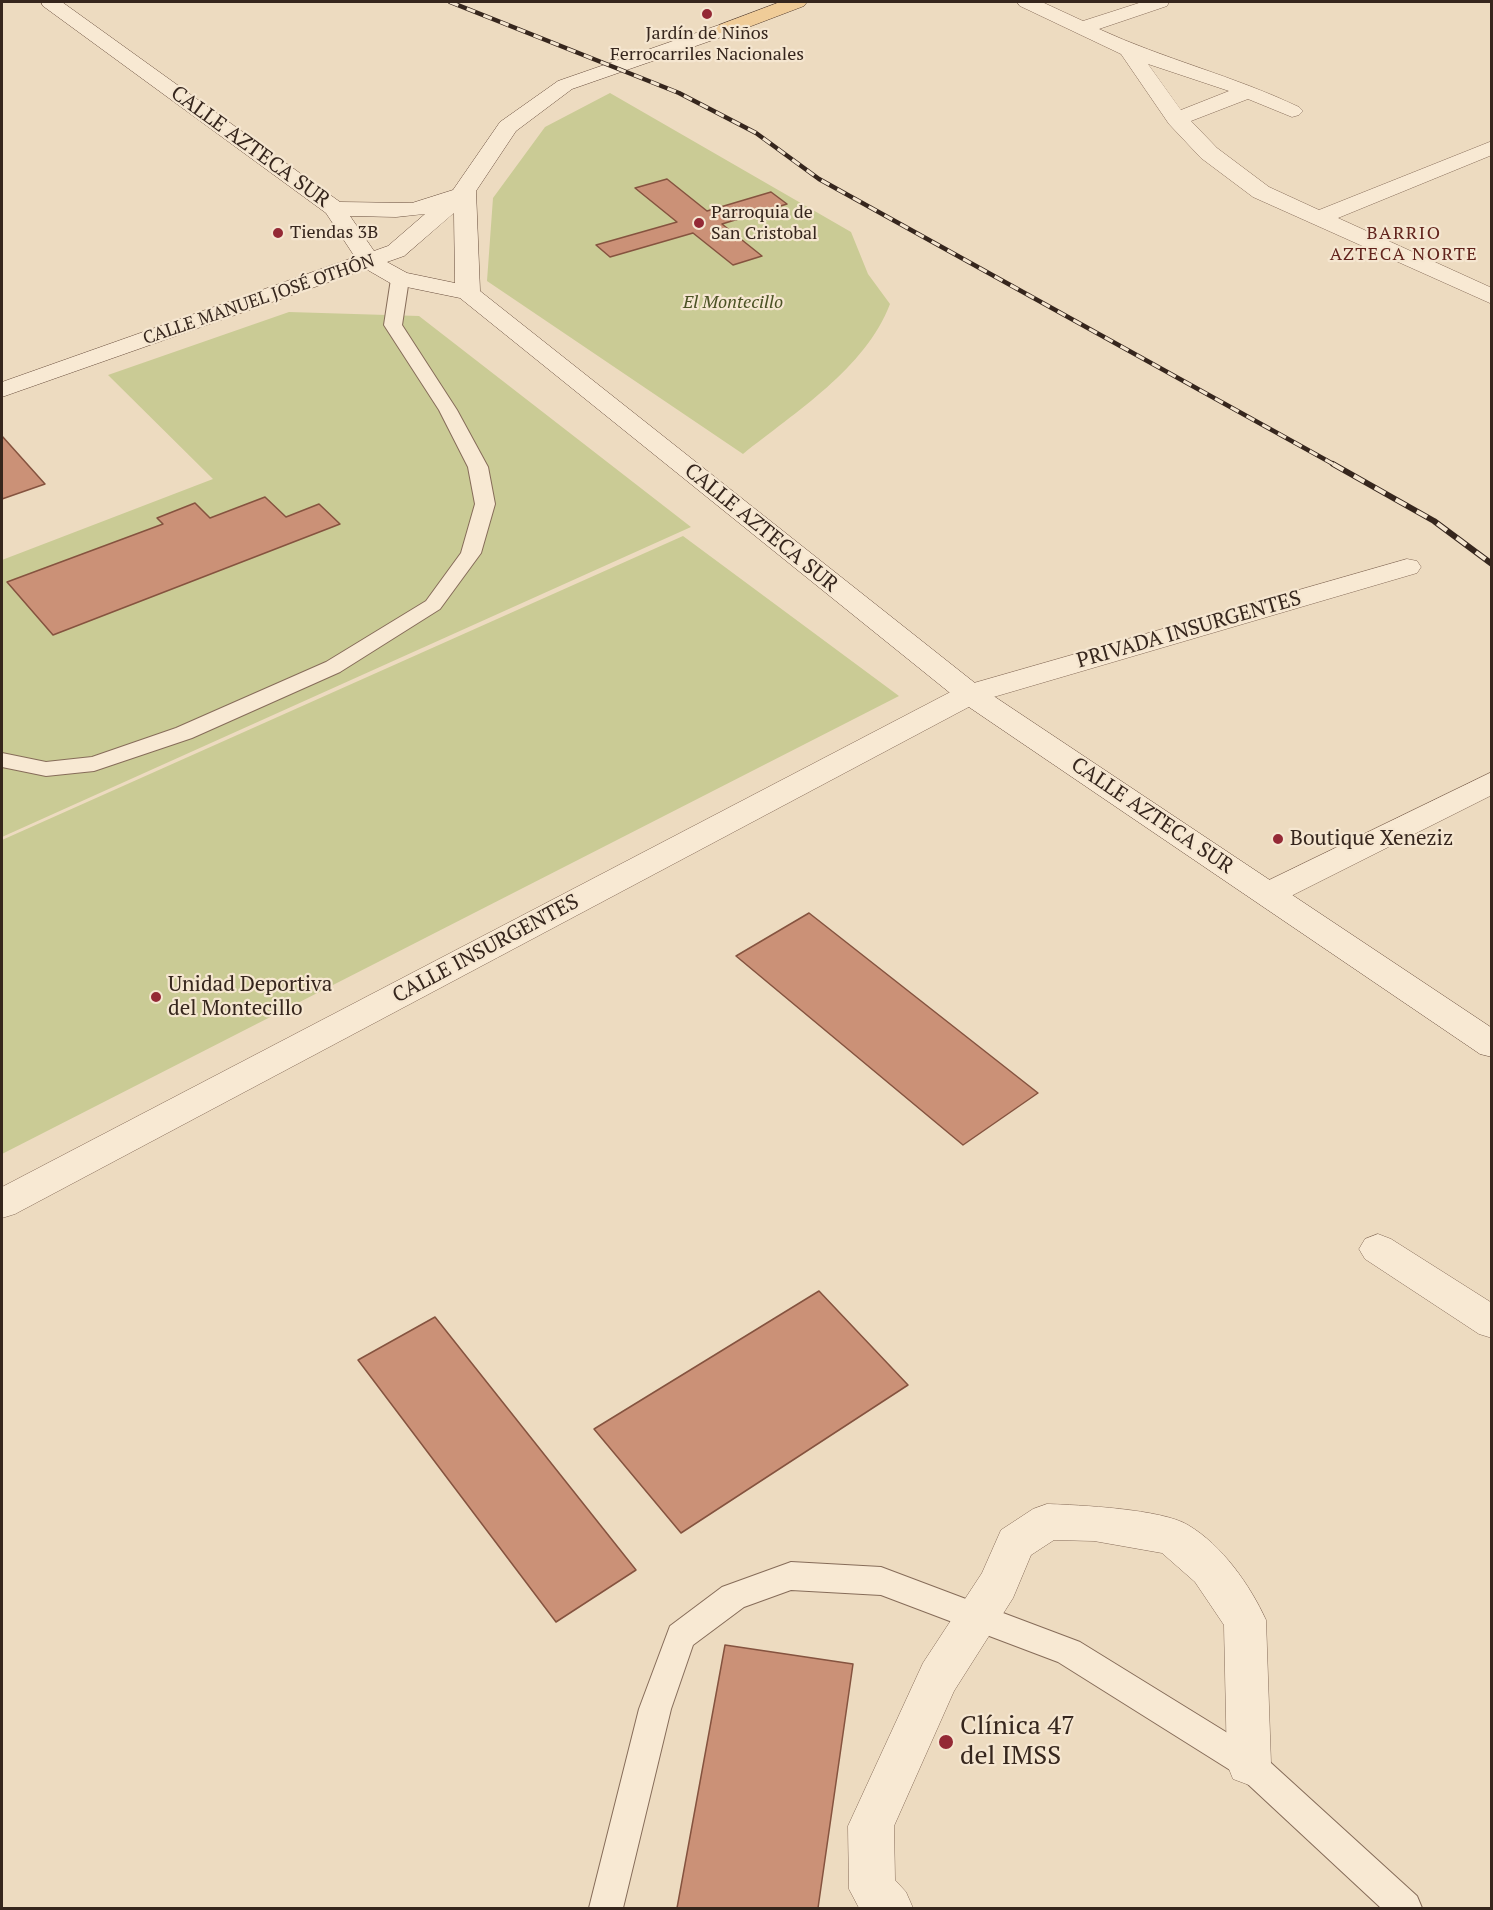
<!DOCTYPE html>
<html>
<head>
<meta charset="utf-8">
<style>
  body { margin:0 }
  #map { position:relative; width:1493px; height:1910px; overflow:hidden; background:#eddbc0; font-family:"PT Serif",serif }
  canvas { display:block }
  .frame { position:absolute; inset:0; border:3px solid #36261d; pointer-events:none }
</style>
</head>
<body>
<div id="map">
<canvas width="1493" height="1910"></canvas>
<div class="frame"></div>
</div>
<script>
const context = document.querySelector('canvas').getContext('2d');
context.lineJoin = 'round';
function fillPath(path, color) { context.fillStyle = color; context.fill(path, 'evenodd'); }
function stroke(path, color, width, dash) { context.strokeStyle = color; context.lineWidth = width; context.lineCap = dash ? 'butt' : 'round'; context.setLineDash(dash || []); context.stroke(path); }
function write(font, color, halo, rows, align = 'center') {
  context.font = font + ' "PT Serif",serif'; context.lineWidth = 4.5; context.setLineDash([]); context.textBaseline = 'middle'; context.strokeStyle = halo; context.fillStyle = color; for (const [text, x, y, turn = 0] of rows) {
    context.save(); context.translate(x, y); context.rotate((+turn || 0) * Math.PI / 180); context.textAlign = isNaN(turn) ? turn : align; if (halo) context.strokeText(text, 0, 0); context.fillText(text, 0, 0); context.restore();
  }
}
fillPath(new Path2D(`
  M610,93L851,232L868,274L890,304C865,369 795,412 743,454L487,281L493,198L545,127Z
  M289,312L419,316L691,527L2,837V560L213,479L108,375Z
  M683,536L899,696L2,1154V840Z`), '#cacb95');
const building = new Path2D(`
  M667,179L707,211L771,192L787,204L722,224L762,256L733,265L693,233L610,257L596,245L677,222L635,188Z
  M2,436L45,484L2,499Z
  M265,497L286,517L319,504L340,524L53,635L7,582L163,524L157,518L195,503L210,518Z
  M809,913L1038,1093L963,1145L736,956Z
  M819,1291L908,1385L681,1533L594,1429Z
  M435,1317L636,1570L556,1622L358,1360Z
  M725,1645L853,1664L818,1908H677Z`);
fillPath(building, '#cb9177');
stroke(building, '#85533f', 1.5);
const lane = new Path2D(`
  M400,274L409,279L402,325L457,410L488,467L495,504L481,553L440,609L340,672L192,738L94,771L46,776L2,767V753L46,762L92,757L176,728L326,662L426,601L461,553L475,504L468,467L439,410L384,325L391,279Z
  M791,1562L881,1567L1080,1642L1260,1753L1417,1896L1422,1908H1381L1238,1775L1058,1662L881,1595L791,1590L744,1607L693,1645L671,1709L623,1908H589L639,1709L670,1626L722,1587Z`);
const street = new Path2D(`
  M1017,2H1042L1083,21L1142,2H1169L1167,6L1099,29C1164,59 1234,76 1299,107L1303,111L1299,115L1292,117L1248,99L1191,121L1217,148L1269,187L1319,210L1492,141V155L1338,218L1492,288V304L1253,197L1201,158L1169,124L1121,54L1020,6ZM1148,64L1229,91L1181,110Z
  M1407,559L1417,561L1421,567L1417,573L980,701L15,1214L2,1218V1187L960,687Z
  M1492,772V795L1279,902L1268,905L1257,902L1252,894L1257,886Z
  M1378,1234L1391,1239L1492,1303V1338L1479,1334L1365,1259L1359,1249L1365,1239Z
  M1047,1504C1079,1505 1162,1509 1188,1525C1222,1545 1250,1585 1266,1620L1271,1764L1265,1779L1249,1785L1233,1779L1227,1764L1224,1625L1195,1582L1162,1553L1094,1541L1054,1540L1031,1555L1013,1598L954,1691L894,1826L895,1880L906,1892L913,1908H859L849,1889L848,1826L923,1663L982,1573L1001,1530L1033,1509Z`);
const secondary = new Path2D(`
  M41,2H62L340,202L412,203L453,190L500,122L558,81L719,25H733L736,29L733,33L572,89L516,131L476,191L480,291L980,687L1492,1028V1057L1480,1054L960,701L460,298L392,284L366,269L2,397V382L355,257L326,213L43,6ZM454,213L455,283L407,273L387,262L404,256ZM425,214L388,246L374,251L350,216L396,217Z`);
const primary = new Path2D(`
  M780,2H807L804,6L733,33H719L716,29L719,25Z`);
stroke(lane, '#866c59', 2);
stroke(street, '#866c59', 1);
stroke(secondary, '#684d3c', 1);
stroke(primary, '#533b2d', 1);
fillPath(lane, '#f8e9d3');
fillPath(street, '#f8e9d3');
fillPath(secondary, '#f8e9d3');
fillPath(primary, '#f0cc98');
const railFar1 = new Path2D(`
  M450,2L679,93L756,133L819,179L1335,465`);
const rail = new Path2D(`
  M1333,464L1434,521L1492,564`);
stroke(railFar1, '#36261d', 4.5);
stroke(rail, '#36261d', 6);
stroke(railFar1, '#f5e6d0', 3, [9]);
stroke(rail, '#f5e6d0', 4, [12]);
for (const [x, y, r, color] of [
  [707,14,6,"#942935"],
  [699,223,6,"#942935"],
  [278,233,6,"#942935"],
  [1278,839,6,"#942935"],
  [156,997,6,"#942935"],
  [946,1742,8,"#942935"]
]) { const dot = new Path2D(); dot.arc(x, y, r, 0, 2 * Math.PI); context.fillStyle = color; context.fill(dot); stroke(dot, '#f5e6d0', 2); }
write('18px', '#36261d', '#f5e6d0', [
  ["Jardín de Niños",707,34,"center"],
  ["Ferrocarriles Nacionales",707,55,"center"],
  ["Parroquia de",711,213],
  ["San Cristobal",711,234],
  ["Tiendas 3B",290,233]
], 'left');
context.letterSpacing = '1.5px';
write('18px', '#62241d', '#f5e6d0', [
  ["BARRIO",1404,234],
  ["AZTECA NORTE",1404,255]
]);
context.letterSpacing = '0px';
write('18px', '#36261d', '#f5e6d0', [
  ["CALLE MANUEL JOSÉ OTHÓN",259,300,-19]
]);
write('italic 18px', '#4b5224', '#f5e6d0', [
  ["El Montecillo",733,303]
]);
write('21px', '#36261d', '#f5e6d0', [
  ["CALLE AZTECA SUR",250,147,36],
  ["CALLE AZTECA SUR",761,528,39],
  ["PRIVADA INSURGENTES",1189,630,-16],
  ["CALLE AZTECA SUR",1152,816,34],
  ["CALLE INSURGENTES",486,949,-28]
]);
write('21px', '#36261d', '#f5e6d0', [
  ["Boutique Xeneziz",1290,839],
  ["Unidad Deportiva",168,985],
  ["del Montecillo",168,1009]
], 'left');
write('26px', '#36261d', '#f5e6d0', [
  ["Clínica 47",960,1727],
  ["del IMSS",960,1757]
], 'left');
</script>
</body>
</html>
